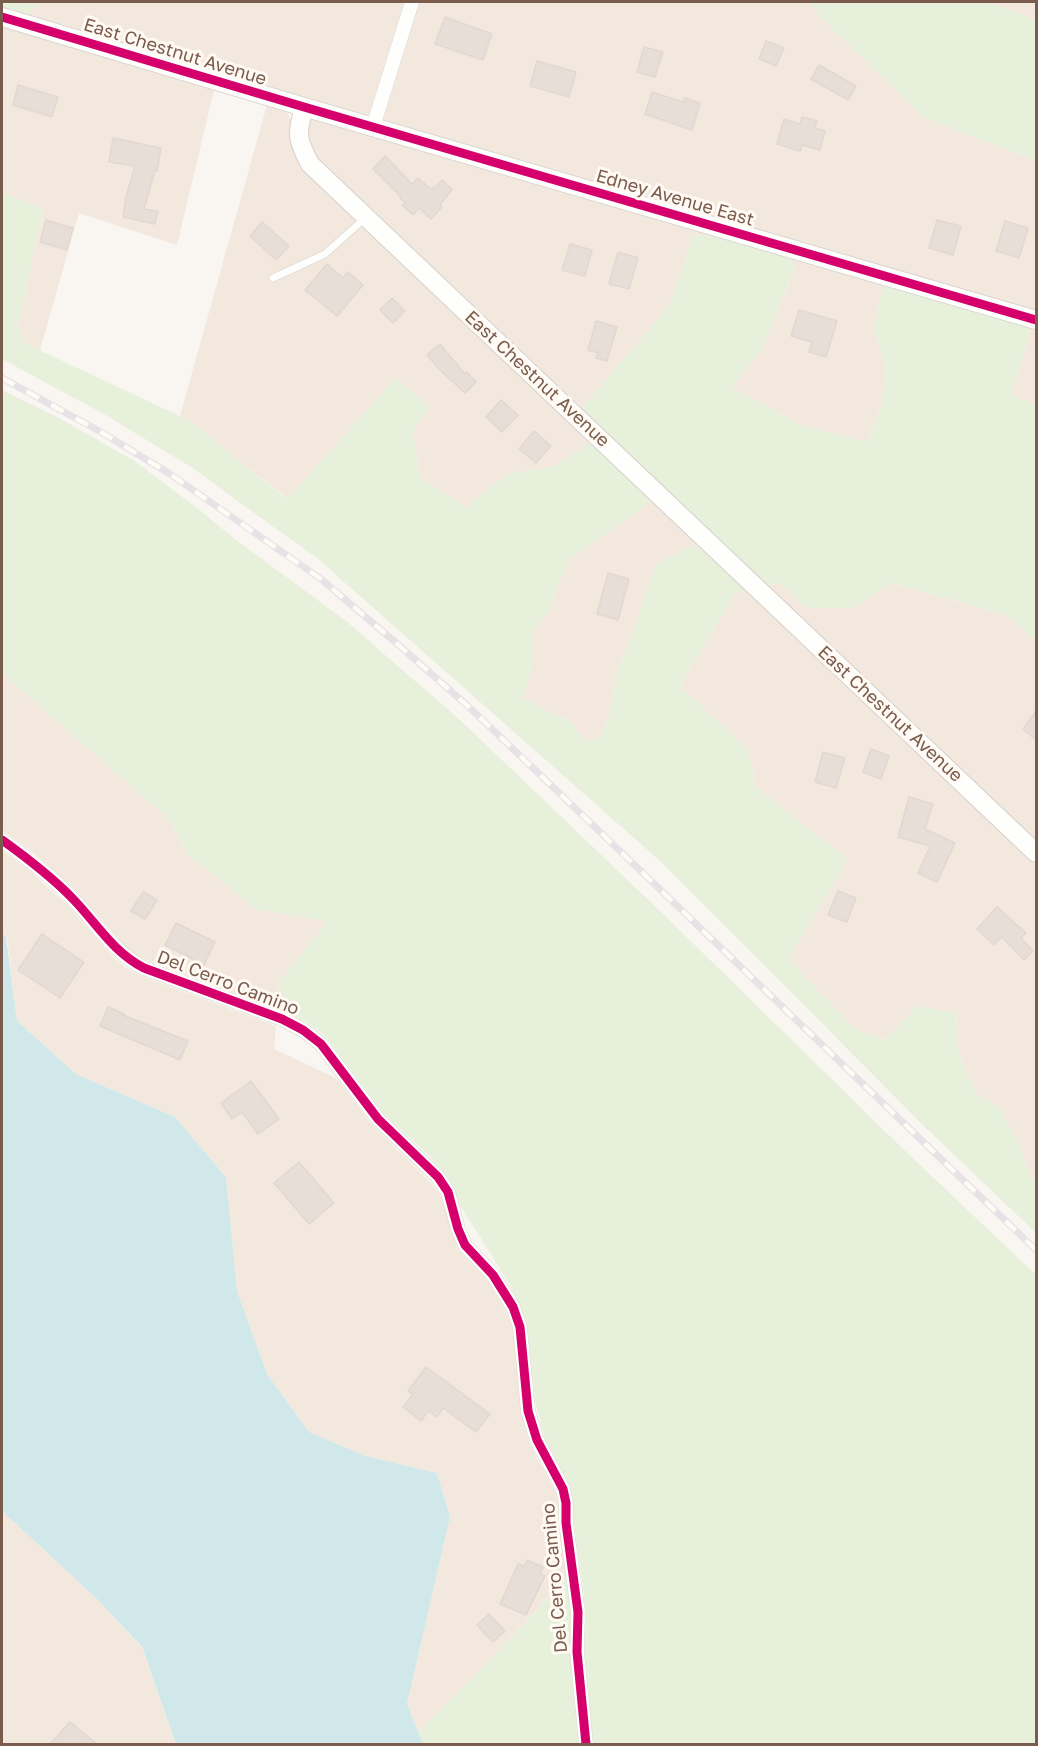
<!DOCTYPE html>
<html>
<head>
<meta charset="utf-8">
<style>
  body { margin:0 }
  #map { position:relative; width:1038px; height:1746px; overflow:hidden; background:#f9f5f0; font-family:"Golos Text",sans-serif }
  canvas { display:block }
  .frame { position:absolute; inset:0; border:3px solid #7a5c4d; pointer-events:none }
</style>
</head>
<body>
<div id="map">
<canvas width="1038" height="1746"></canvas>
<div class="frame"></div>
</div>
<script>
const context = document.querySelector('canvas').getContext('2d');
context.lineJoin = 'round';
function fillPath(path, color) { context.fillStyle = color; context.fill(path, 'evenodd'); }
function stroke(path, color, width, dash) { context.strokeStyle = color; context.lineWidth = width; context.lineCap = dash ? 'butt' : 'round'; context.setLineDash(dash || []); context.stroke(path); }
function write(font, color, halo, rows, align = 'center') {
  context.font = font + ' "Golos Text",sans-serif'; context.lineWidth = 6; context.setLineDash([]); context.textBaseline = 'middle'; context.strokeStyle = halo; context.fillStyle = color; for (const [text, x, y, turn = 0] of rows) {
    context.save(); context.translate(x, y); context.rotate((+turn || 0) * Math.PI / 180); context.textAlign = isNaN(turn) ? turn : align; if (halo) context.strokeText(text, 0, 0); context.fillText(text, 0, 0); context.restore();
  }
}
fillPath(new Path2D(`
  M42,2H404L368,116L25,15Z
  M420,2H809L821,18L925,118L1036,161V311L383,121Z
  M987,2H1036V20Z
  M2,26L214,90L177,245L79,213L40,350L22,342L18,325L28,281L35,243L44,209L2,193Z
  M267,105L286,111L292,122L293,148L305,171L591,442L589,444L555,466L508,474L469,510L420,477L413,431L396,378L288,499L190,421L180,416Z
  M309,118L371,135L715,235L692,236L672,299L653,325L581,409L316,158L307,140Z
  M787,256L883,285L874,326L886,368L881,406L867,443L803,426L732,388L763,347L795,267Z
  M1031,328L1036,329V405L1011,396Z
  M651,498L699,544L686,548L630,640L618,670L609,717L599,739L585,743L569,719L551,714L523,698L528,684L534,652V630L550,610L554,593L571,558L600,538Z
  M780,583L806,608H852L891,583L1006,615L1036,640V842L767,585Z
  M747,590L1036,865V1180L1031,1178L1017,1140L998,1106L976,1094L958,1050L956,1013L917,1006L885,1040L855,1029L787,959L848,860L756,787L749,751L680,686L736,592Z
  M2,673L169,819L188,855L256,909L329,921L280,981L277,1009L147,960L133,953L124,945L78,892L35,854L2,830Z
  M2,851L25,867L68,906L113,957L126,968L141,976L276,1026L274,1049L336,1078L373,1126L432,1184L441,1197L458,1249L488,1281L506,1312L513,1330L521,1414L530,1445L556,1493L558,1504L559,1525L566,1578L474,1677L418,1732L407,1704L450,1517L437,1473L365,1456L309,1432L267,1374L237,1291L226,1177L175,1117L76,1074L17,1021L7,936L2,935Z
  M2,1511L97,1599L142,1648L176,1744H2Z`), '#f2e8de');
fillPath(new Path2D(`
  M2,2H42L25,15L2,8Z
  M809,2H987L1036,20V161L925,118L821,18Z
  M2,193L44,209L35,243L28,281L18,325L22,342L190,421L287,499L396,378L430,407L413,431L420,477L469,510L473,501L508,474L555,466L591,442L651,498L644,507L571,558L554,593L550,610L534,630V652L528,684L523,698L551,714L569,719L585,742L599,739L609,717L618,670L630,640L657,563L686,548L699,544L747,590L736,592L680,686L749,751L756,787L848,860L788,959L855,1029L885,1040L917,1006L956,1013L958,1050L976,1094L998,1106L1017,1140L1031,1178L1036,1180V1233L925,1127L659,860L317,558L239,502L193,468L102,413L2,359Z
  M715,235L787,256L795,266L763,347L732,388L803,426L868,442L881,406L886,368L874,326L883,285L1031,328L1011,396L1036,405V640L1006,615L892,583L852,608H806L780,583L767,585L581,409L653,325L672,299L692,236Z
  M2,390L59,418L136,462L202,512L232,537L346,621L460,720L662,913L900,1146L1036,1275V1744H593L585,1651L586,1610L574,1522L573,1500L569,1484L545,1438L535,1401L527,1324L519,1303L509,1283L460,1205L454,1187L444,1172L429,1155L383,1113L326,1037L307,1022L277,1009L280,981L328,921L256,909L188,855L169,819L2,673Z
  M566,1573L570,1613V1654L578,1744H425L422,1743L418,1732L474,1677L566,1579Z`), '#e7f0db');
fillPath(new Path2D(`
  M2,935L6,936L17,1021L76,1074L175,1117L226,1177L237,1291L267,1374L309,1432L365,1456L437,1473L450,1517L407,1704L422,1742L425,1744H176L142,1647L97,1599L2,1511Z`), '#d0e8ea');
const building = new Path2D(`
  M445,17L492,34L483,60L435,44Z
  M766,41L784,48L776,66L759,59Z
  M644,47L663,52L655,77L637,72Z
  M537,61L576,72L569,97L530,86Z
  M819,65L856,86L848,100L811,79Z
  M18,85L58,97L52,117L13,105Z
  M652,92L683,102L685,98L700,103L692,130L645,114Z
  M802,117L817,121L815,128L825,131L820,150L802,145L800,151L777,144L784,119L800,124Z
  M113,138L161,148L157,171L155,170L144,209L158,211L155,224L123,217L126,197L135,166L109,162Z
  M385,156L412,184L418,178L431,189L434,187L435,188L442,180L452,189L440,205L442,207L431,219L419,208L413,215L403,206L405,203L400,198L401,197L373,169Z
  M46,220L73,228L67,250L40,242Z
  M937,220L961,226L953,255L929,248Z
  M1005,221L1028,228L1019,258L996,251Z
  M262,222L289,246L276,260L250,236Z
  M570,244L592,250L585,276L562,270Z
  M618,252L638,258L629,289L609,284Z
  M327,264L343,278L348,272L363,285L337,316L305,290Z
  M392,298L405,311L393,323L380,310Z
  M799,310L837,321L826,357L809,352L812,342L791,336Z
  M596,321L617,327L607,361L596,358L598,353L588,350Z
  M440,344L465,374L467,372L476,382L465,393L440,370L427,355Z
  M501,400L518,415L502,432L486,417Z
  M534,431L551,446L536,463L519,449Z
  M608,573L629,579L618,620L597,614Z
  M1036,711V740L1023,729Z
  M871,749L889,756L881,779L863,772Z
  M823,752L845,758L836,788L815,782Z
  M909,797L933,804L925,829L955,843L937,882L918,873L930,846L898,837Z
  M838,891L856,898L847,922L828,915Z
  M143,892L157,900L145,919L131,911Z
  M997,907L1026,933L1021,938L1033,951L1024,960L1002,937L994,945L977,929Z
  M176,923L215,942L204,965L165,945Z
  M42,934L84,962L60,998L18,970Z
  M108,1007L124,1014L123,1015L188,1041L180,1060L100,1026Z
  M251,1081L279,1119L258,1134L242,1112L232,1119L221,1103Z
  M299,1162L334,1203L309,1224L274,1183Z
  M426,1367L490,1414L476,1432L443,1408L437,1417L428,1411L421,1421L403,1407L413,1394L408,1391Z
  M527,1560L543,1567L540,1574L545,1576L526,1615L500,1604L518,1564L524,1566Z
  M489,1614L505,1631L493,1642L477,1625Z
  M70,1722L97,1744H50Z`);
fillPath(building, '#e6ded7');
stroke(building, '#e2d8d2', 1.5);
const service = new Path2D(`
  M273,278L325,254L364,219`);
const minor = new Path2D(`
  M373,127L412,2
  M2,840C27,858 52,877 74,900C97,924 113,952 144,968L282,1019L303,1030L321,1044L378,1119L438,1177L448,1192L458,1229L465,1245L493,1275L513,1307L520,1327L528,1411L537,1440L563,1489L566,1503V1523L578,1612L577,1652L586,1744`);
const tertiary = new Path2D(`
  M2,17L304,107L1036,320
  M304,107C296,135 297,139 310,164L1036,853`);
stroke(service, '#d7d1cb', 8);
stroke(minor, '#d7d1cb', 15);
stroke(tertiary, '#d7d1cb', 20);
stroke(service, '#fefefd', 7);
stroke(minor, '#fefefd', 14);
stroke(tertiary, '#fefefd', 18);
const rail = new Path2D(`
  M2,378L101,432L170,474L321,579L394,641L469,707L597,829L1036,1250`);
stroke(rail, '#e6e3e7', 7);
stroke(rail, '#fffaf3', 4.5, [14]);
stroke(new Path2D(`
  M2,17L304,107L1036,320
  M2,840C27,858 52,877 74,900C97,924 113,952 144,968L282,1019L303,1030L321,1044L378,1119L438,1177L448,1192L458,1229L465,1245L493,1275L513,1307L520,1327L528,1411L537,1440L563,1489L566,1503V1523L578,1612L577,1652L586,1744`), '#d6006c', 9);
write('18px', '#7a5c4d', '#fffaf3', [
  ["East Chestnut Avenue",175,52,17],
  ["Edney Avenue East",675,198,16],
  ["East Chestnut Avenue",537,379,43],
  ["East Chestnut Avenue",890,714,43],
  ["Del Cerro Camino",228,983,21],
  ["Del Cerro Camino",555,1578,-95]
]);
</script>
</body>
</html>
